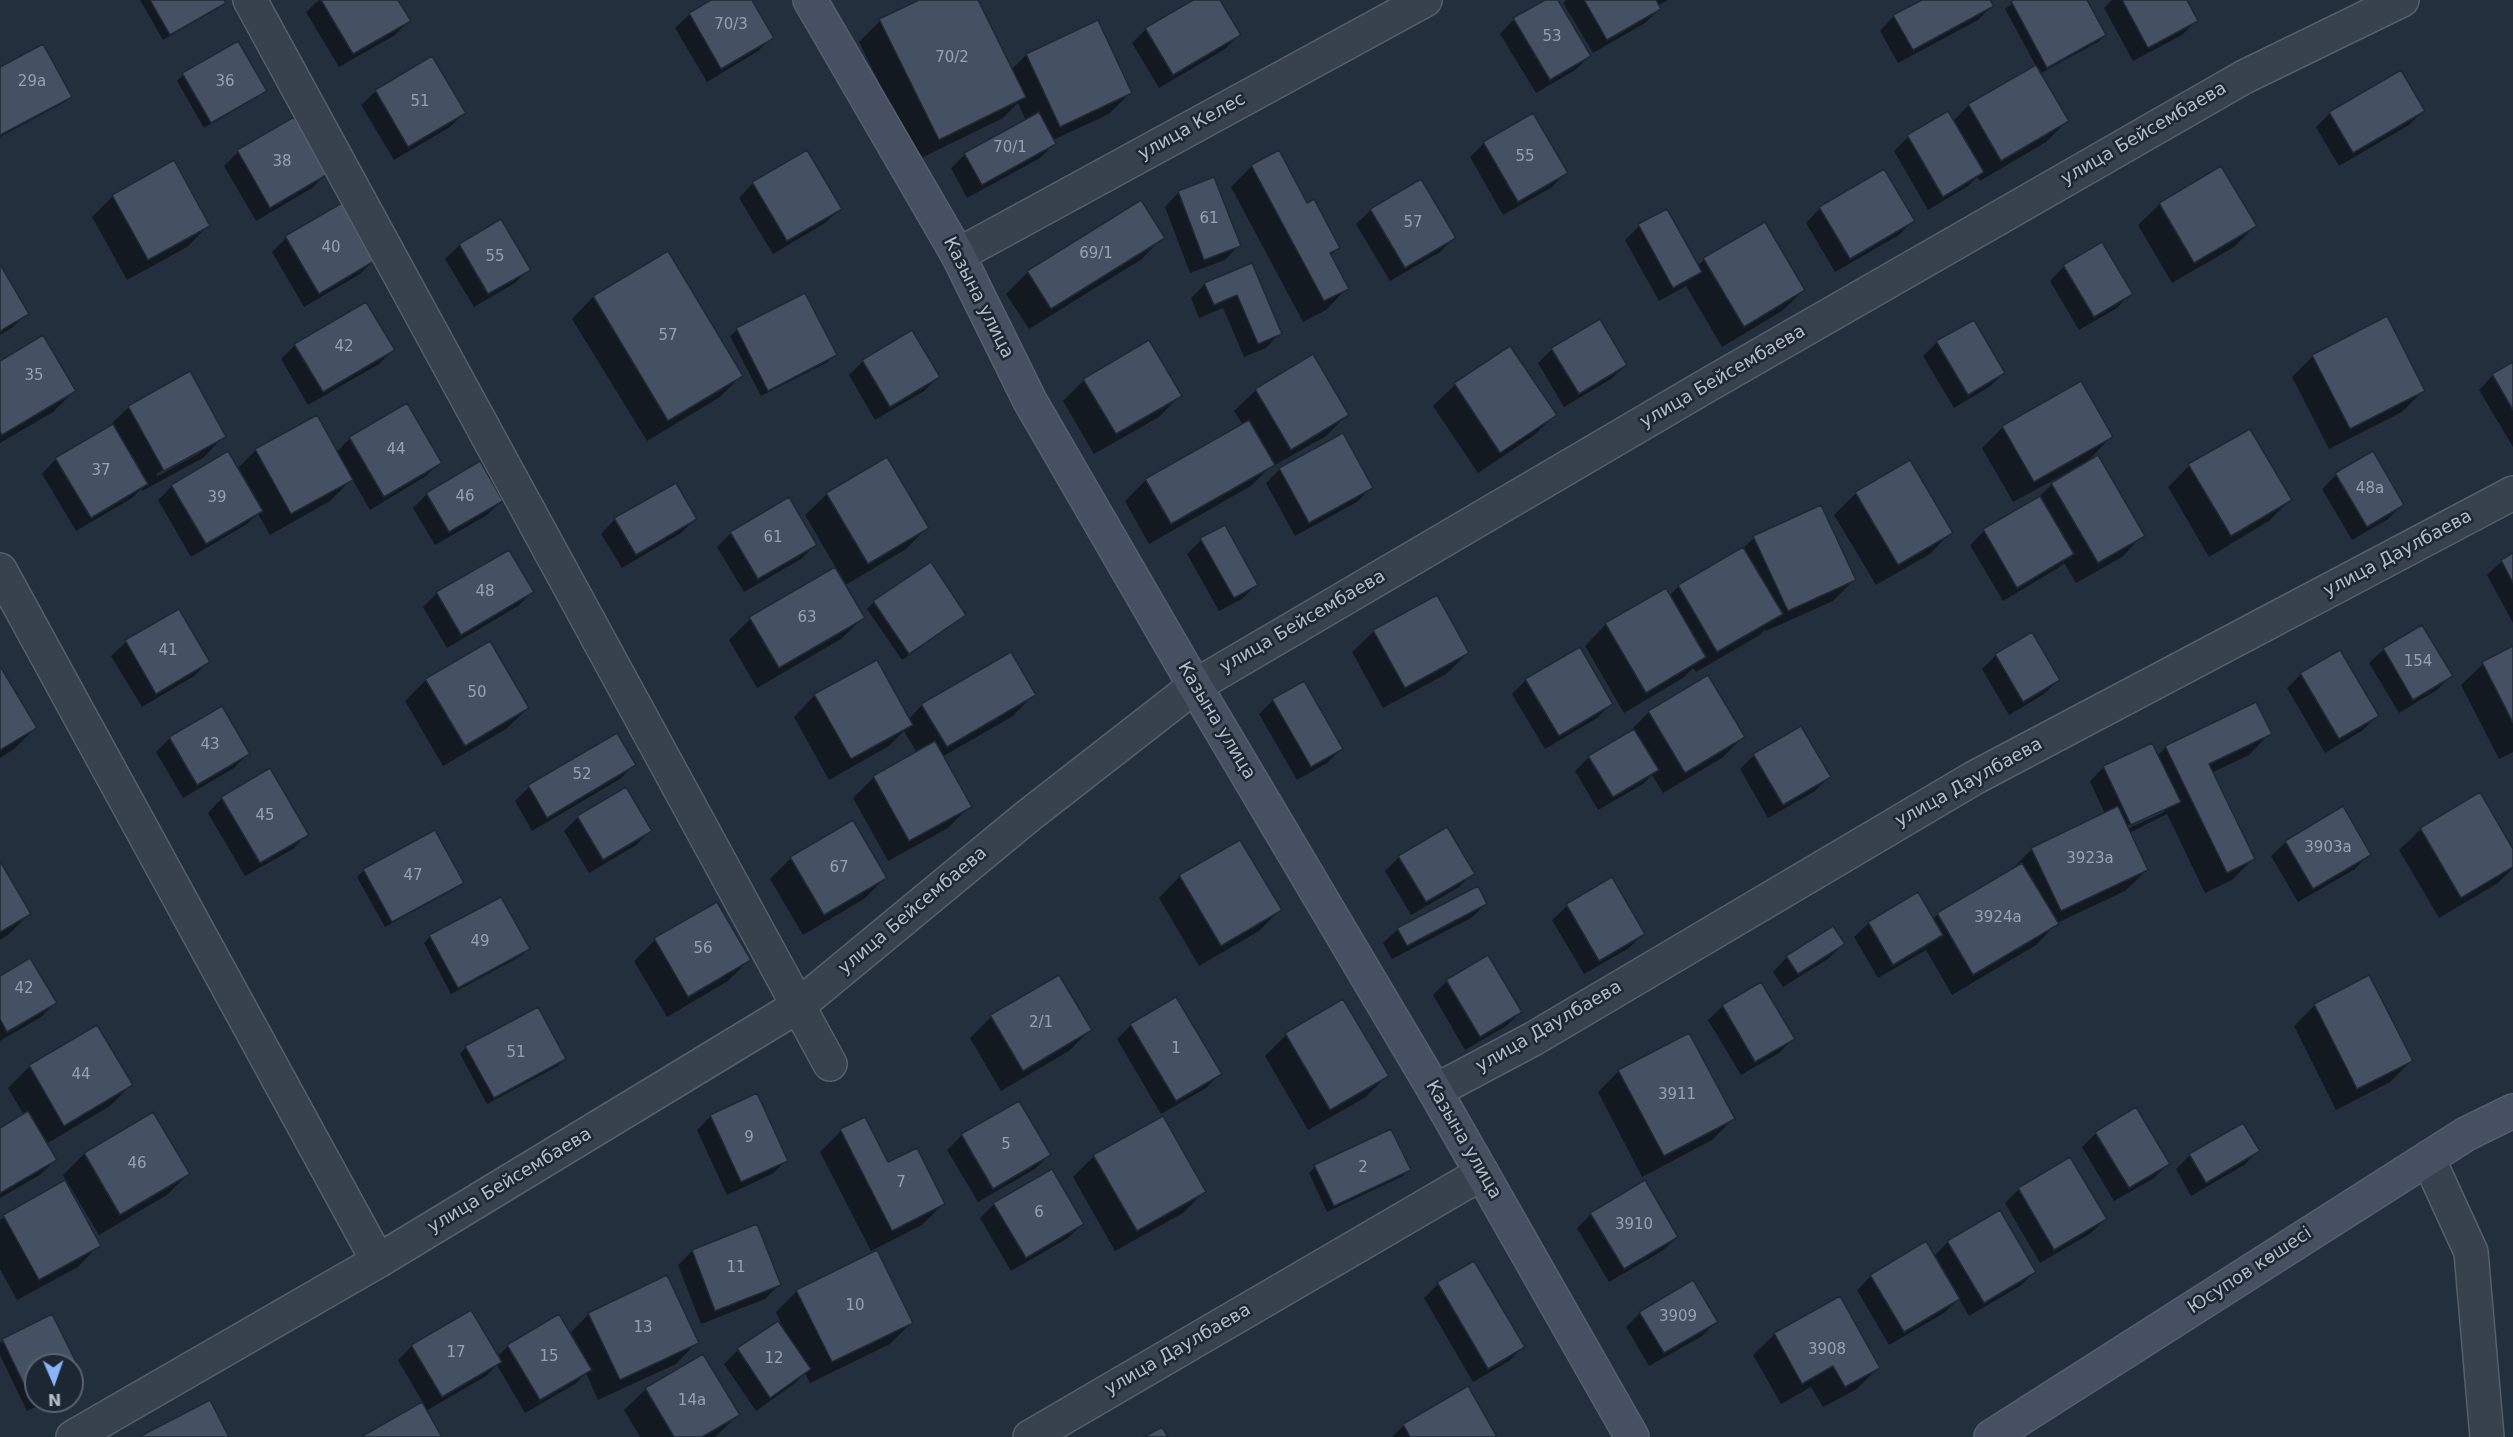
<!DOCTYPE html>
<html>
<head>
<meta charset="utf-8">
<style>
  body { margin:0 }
  #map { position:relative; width:2513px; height:1437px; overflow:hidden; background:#242f3e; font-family:"DejaVu Sans",sans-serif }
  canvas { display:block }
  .north { position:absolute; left:24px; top:1353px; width:60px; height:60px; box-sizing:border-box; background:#1d2633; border:2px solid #59626f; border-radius:50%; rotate:178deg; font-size:16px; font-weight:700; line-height:24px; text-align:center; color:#b4bcc9 }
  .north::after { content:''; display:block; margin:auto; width:21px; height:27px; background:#8ab4f8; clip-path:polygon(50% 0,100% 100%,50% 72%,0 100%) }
</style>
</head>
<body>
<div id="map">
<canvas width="2513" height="1437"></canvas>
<div class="north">N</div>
</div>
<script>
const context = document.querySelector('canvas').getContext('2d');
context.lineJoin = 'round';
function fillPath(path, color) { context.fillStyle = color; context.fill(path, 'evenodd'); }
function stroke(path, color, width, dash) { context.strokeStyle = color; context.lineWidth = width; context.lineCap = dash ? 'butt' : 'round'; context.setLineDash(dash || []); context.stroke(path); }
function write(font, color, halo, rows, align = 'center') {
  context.font = font + ' "DejaVu Sans",sans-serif'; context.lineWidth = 5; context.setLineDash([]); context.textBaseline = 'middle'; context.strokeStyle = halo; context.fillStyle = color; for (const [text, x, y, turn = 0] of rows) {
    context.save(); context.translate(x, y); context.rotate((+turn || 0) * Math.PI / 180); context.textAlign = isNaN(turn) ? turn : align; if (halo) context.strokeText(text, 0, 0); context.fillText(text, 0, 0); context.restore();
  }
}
fillPath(new Path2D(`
  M140,0H223L224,2L217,9L163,40Z
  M319,0H397L409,21L395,35L339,67L306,12Z
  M714,0H750L772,37L758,51L707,82L675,28L690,14Z
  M922,0H976L1011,70L1026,55L1097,22L1130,93L1109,114L1053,140L1054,144L1040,158L967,198L951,168L965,154L1026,121L1018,103L1003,118L917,160L859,42L880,21Z
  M1196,0H1219L1239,35L1225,49L1159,88L1132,43L1146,29Z
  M1548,0H1557L1590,56L1575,70L1536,93L1500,34L1514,19Z
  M1566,0H1668L1657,6L1659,9L1645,23L1593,53L1563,3Z
  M1925,0H1989L1992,6L1978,20L1898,63L1880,31L1894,16Z
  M2017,0H2086L2105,35L2098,42L2039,74L2067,121L2046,142L1980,181L1977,177L1968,186L1928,210L1894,151L1908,137L1948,113L1953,121L1969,105L2036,66L2005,9Z
  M2112,0H2185L2196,21L2182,35L2133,61L2104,8Z
  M432,58L464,113L450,127L394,160L361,105L376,91Z
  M0,69L70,96L63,103L0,137Z
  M183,75L265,91L258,97L204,128L177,81Z
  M2423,111L2409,125L2339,166L2316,127L2330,113Z
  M294,119L326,174L312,188L256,221L224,166L238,152Z
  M1484,143L1566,172L1552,187L1503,215L1470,157Z
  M1252,166L1306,205L1338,248L1330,256L1347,288L1326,310L1303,322L1231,187Z
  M1420,181L1454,238L1440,252L1390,281L1356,224L1371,210Z
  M753,183L840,209L825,223L773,254L739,198Z
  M1179,192L1239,245L1225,260L1190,273L1165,207Z
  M113,196L209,225L187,247L127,280L92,217Z
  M1140,202L1163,237L1142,259L1029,329L1006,294L1028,272Z
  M2160,204L2255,226L2234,247L2172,283L2138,225Z
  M1820,208L1913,221L1899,235L1835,272L1806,223Z
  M500,221L529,269L515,283L474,307L445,259L460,245Z
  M1639,226L1697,266L1704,260L1804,290L1782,311L1722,347L1686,286L1659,301L1625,240Z
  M286,238L374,260L360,274L304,307L272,252Z
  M667,253L741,376L720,397L647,441L572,319L593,297Z
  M1251,265L1280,333L1266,348L1244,357L1223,308L1199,318L1191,298L1205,284Z
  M2064,266L2131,293L2117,308L2079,330L2050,281Z
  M0,267L27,313L13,327L0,335Z
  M804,295L835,355L828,362L761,396L730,336L737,330Z
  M1937,342L2004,373L1989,387L1954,408L1923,356Z
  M295,345L393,350L379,364L308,405L281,359Z
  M1510,348L1555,415L1533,436L1478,473L1433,406L1455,385Z
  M1552,349L1626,365L1611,379L1564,407L1538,363Z
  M2313,356L2423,391L2402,412L2329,449L2292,377Z
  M863,361L938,377L924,391L875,420L849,375Z
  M0,363L74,391L53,412L0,443Z
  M2513,364V447L2479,390L2493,375Z
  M189,373L224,436L203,458L142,491L141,489L132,498L76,531L42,474L56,459L107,428L129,407ZM201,449V452L158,476L156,474Z
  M1084,380L1180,395L1159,417L1094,454L1063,401Z
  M1256,390L1347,415L1326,436L1268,469L1251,486L1149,544L1125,501L1146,480L1243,425L1234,411Z
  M316,417L336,453L350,438L440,462L426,476L370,510L352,479L330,501L270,535L258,514L247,524L191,557L158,500L172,486L237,469L256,450Z
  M2003,427L2111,437L2087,462L2013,502L1982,448Z
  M887,459L927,528L906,549L844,586L863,618L841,639L757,688L729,640L750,619L836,568L805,515L827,494Z
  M1910,462L1951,532L1930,554L1876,585L1834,515L1856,493Z
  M2189,466L2290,500L2269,521L2209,557L2168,487Z
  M1280,469L1371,488L1357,502L1295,536L1266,483Z
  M2336,475L2402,505L2388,519L2352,540L2322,489Z
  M2052,484L2143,535L2122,557L2076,583L2064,563L2058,568L2003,601L1970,545L1984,531L2035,501Z
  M427,494L501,501L487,515L435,545L413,508Z
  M696,518L681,533L622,568L601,534L615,519Z
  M731,533L815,545L801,559L744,592L717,547Z
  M1754,538L1854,580L1833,601L1766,631L1765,629L1760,635L1696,672L1693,668L1683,678L1624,713L1585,646L1606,624L1669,596L1679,586L1742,549Z
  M1201,540L1256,585L1242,599L1219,611L1187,554Z
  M2513,555V623L2487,575L2502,561Z
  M532,592L518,606L447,648L423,607L437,593Z
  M874,602L965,615L902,660L867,609Z
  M178,611L209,662L194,676L142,707L111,656L126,642Z
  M2421,627L2451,676L2437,690L2399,713L2369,663L2384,649Z
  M1374,631L1468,653L1446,674L1383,708L1352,652Z
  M2513,648V752L2499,759L2461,685L2483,664Z
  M1996,655L2058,680L2044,694L2009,715L1982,669Z
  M0,669L35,728L14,749L0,758Z
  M2301,674L2377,716L2363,730L2325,753L2287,688Z
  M426,680L528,708L506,729L443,766L405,701Z
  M1526,680L1611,704L1597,718L1545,749L1512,694Z
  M1034,694L1013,716L942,757L970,806L948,828L888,861L853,798L874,777L917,753L904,731L889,746L829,780L794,717L815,695L908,720L922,705Z
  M1273,700L1341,749L1327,763L1297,780L1259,714Z
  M1649,712L1743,737L1722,758L1663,793L1652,775L1643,784L1598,810L1575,771L1589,757L1628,733Z
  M2270,733L2249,755L2211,773L2253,859L2232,880L2205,893L2167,814L2129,833L2147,870L2125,891L2057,923L2036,945L1952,995L1926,950L1878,978L1854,937L1869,923L1917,894L1932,920L1938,914L2011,870L2032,849L2105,814L2090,781L2104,767L2157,756L2166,747ZM2164,808V812L2125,830L2124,827Z
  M170,738L248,754L234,768L183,798L156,752Z
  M1754,755L1829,777L1815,791L1768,818L1740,769Z
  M634,765L620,779L532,831L515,801L529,787Z
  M269,770L307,834L293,849L245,876L208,813L222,798Z
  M2342,808L2369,854L2355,869L2298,902L2271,856L2286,842Z
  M578,817L650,831L636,845L589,873L564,831Z
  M2421,829L2513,852V868L2498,883L2439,918L2399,850Z
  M1399,857L1473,873L1459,887L1411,915L1385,871Z
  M791,858L885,878L864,899L803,935L770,879Z
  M0,864L29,914L8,935L0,940Z
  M364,870L462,883L455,889L385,927L357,877Z
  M1180,876L1280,910L1259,931L1199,966L1159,898Z
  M1611,879L1643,934L1629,948L1584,974L1552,920L1567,906Z
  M717,904L749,960L728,981L667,1017L634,961L655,940Z
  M1486,904L1471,918L1392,959L1383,943L1398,929Z
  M430,937L528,949L521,956L451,994L424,943Z
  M1843,944L1829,958L1783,987L1773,972L1787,957Z
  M0,977L55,1003L41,1017L0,1041Z
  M1447,981L1521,1012L1506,1026L1465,1050L1433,995Z
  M1761,984L1793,1039L1779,1053L1741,1075L1708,1020L1723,1006Z
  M1343,1001L1387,1075L1366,1097L1308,1130L1265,1056L1286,1035Z
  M2315,1005L2411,1061L2390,1082L2336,1110L2294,1026Z
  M991,1017L1090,1030L1069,1051L1001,1091L970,1038Z
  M1131,1025L1220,1074L1206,1088L1161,1114L1117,1039Z
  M97,1027L131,1085L110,1106L46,1144L55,1160L41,1174L0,1198V1129L24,1115L8,1088L30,1066Z
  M466,1047L564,1059L558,1066L487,1104L460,1054Z
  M1619,1071L1733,1119L1712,1140L1642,1177L1598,1092Z
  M1018,1103L1049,1155L1035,1169L978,1202L947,1150L961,1136Z
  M152,1114L188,1174L167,1195L99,1235L63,1175L84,1154Z
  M711,1116L787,1160L772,1174L727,1195L697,1130Z
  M841,1131L887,1164L943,1204L922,1225L871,1251L820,1152Z
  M2096,1133L2168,1164L2154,1178L2114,1201L2082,1147Z
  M2258,1151L2244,1165L2191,1196L2176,1169L2190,1155Z
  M1094,1156L1204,1192L1183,1213L1115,1251L1073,1177Z
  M1315,1167L1409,1169L1403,1176L1327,1212L1309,1173Z
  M64,1182L99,1245L78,1267L17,1300L0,1269V1220Z
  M2019,1189L2105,1219L2091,1233L2040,1263L2005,1203Z
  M994,1204L1082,1224L1068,1238L1011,1271L980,1218Z
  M1591,1214L1677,1237L1662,1251L1609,1282L1577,1228Z
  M1948,1242L2035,1272L2020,1286L1969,1316L1959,1299L1944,1313L1889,1345L1857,1290L1871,1276L1933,1257Z
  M692,1251L779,1285L765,1299L701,1324L678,1265Z
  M1473,1263L1523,1347L1509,1361L1473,1382L1424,1298L1438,1284Z
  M797,1291L911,1323L890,1344L810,1383L805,1373L795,1383L756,1411L724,1364L738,1350L778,1323L782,1329L783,1328L776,1312Z
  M1640,1313L1716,1322L1702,1336L1649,1366L1626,1327Z
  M589,1314L697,1342L676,1364L598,1400L586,1373L575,1384L525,1413L497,1365L486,1376L426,1411L441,1437H364L423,1403L398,1360L412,1346L497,1357L508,1346L569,1334Z
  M52,1316L83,1380L72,1389V1365H36V1401H47L27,1411L0,1355V1343Z
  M1775,1334L1879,1367L1857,1389L1823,1407L1811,1387L1781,1404L1753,1355Z
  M703,1356L738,1415L715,1437H640L624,1410L646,1389Z
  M1467,1388L1495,1437H1392L1404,1425Z`), '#0007');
const building = new Path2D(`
  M150,0H224L226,3L170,35Z
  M321,0H398L411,21L353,54Z
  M711,0H752L774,38L721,69L689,13Z
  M919,0H978L1026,97L939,140L879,19Z
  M1193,0H1220L1241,35L1173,75L1145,28Z
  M1545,0H1558L1591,56L1550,80L1513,18Z
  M1584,0H1656L1661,9L1607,40Z
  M1922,0H1990L1994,6L1913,50L1893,15Z
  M2014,0H2087L2106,35L2047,68L2011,1Z
  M2122,0H2187L2198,21L2148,48Z
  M1098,20L1132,93L1060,127L1026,54Z
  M238,41L267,91L211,123L182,73Z
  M43,44L72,97L0,135V67Z
  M432,56L466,113L408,147L375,90Z
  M2036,65L2069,121L2001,161L1968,104Z
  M2401,70L2425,111L2353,153L2329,112Z
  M1948,111L1984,172L1943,197L1907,135Z
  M1039,112L1056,144L982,185L964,153Z
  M1533,113L1568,173L1518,202L1483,142Z
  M294,117L328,174L270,208L237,150Z
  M807,150L842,209L787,241L752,182Z
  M1279,150L1307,203L1314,199L1340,248L1330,253L1349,289L1324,301L1251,165Z
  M174,160L210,226L148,260L112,195Z
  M2221,166L2257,226L2194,263L2159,203Z
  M1884,169L1915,221L1850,259L1819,207Z
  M1214,177L1241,246L1204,260L1178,191Z
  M1421,179L1456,238L1405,268L1370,209Z
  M1141,200L1165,238L1051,309L1027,271Z
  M342,203L376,260L319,294L285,236Z
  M1667,209L1702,272L1673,288L1638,224Z
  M501,219L531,270L488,294L459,244Z
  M1765,222L1805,290L1744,327L1703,258Z
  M2102,242L2133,294L2094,317L2063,265Z
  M668,251L743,376L668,421L593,296Z
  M1252,263L1282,334L1258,344L1237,295L1214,305L1204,283Z
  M0,264L29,314L0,331Z
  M805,293L837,355L768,391L736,328Z
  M366,302L395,350L323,392L294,344Z
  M2387,316L2425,391L2350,429L2312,355Z
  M1600,319L1627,365L1579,394L1551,348Z
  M1974,320L2005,373L1968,395L1936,341Z
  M912,330L940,377L890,407L862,360Z
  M43,335L76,391L2,435L0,431V361Z
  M1149,340L1182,396L1116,434L1083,379Z
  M1510,346L1557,415L1500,453L1454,383Z
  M1313,354L1349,415L1291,450L1255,389Z
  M2513,362V410L2492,374Z
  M190,371L226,437L164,471L128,406Z
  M2081,381L2113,437L2034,482L2002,426Z
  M407,403L442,463L384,497L349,437Z
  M317,415L353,480L291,514L255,449Z
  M1249,420L1275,465L1171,524L1145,479Z
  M113,424L148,484L91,518L55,458Z
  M2250,429L2292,500L2231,536L2188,464Z
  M1343,433L1373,488L1309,523L1279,468Z
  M228,451L263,511L206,544L171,485Z
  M2373,451L2404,505L2367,527L2335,473Z
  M2098,455L2145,536L2098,563L2051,483Z
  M887,457L929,528L868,564L826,493Z
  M1910,460L1953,533L1898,565L1855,492Z
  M480,461L503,501L449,532L426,493Z
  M676,483L697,519L636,555L614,518Z
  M2040,496L2074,554L2017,588L1983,529Z
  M789,497L817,545L758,579L730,532Z
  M1821,505L1856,580L1788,611L1753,536Z
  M1225,525L1258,585L1234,598L1200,538Z
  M1743,547L1783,614L1717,652L1678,585Z
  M509,550L534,592L461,635L436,592Z
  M2513,553V583L2501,560Z
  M931,562L966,615L909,654L873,601Z
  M835,567L865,618L779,668L749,617Z
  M1666,588L1706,657L1646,693L1605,623Z
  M1437,595L1469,653L1405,688L1373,630Z
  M179,609L210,662L156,694L125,640Z
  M2422,625L2453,676L2413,700L2383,648Z
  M2032,632L2060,680L2023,702L1995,654Z
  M490,641L529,708L465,746L425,679Z
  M2513,646V723L2482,662Z
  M1580,647L1613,704L1559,736L1525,679Z
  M2340,650L2379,716L2339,739L2300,673Z
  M1011,652L1036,695L947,747L921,704Z
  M877,660L913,725L851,759L814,694Z
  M0,666L37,728L0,750Z
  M1708,675L1745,737L1685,773L1648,711Z
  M1304,681L1343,749L1311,767L1272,699Z
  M2256,702L2272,734L2209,764L2255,859L2227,873L2165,746Z
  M222,706L250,754L197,785L169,737Z
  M1801,726L1831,777L1783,805L1753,754Z
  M1634,729L1659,770L1613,797L1588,756Z
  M617,733L636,765L547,818L528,785Z
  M935,741L972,807L909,841L873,776Z
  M2152,743L2181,802L2131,825L2103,766Z
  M270,768L309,835L260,863L221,797Z
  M626,787L652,831L603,860L577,816Z
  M2480,792L2513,849V867L2461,898L2420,828Z
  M2118,806L2148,870L2061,911L2031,848Z
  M2343,806L2371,855L2313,889L2285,841Z
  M853,820L887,878L824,915L790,857Z
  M1447,827L1475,874L1426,902L1398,856Z
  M435,830L464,883L392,922L363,869Z
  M1240,840L1282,910L1221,946L1179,875Z
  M0,861L31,914L0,932Z
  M2022,863L2059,924L1973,975L1937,913Z
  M1612,877L1645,934L1599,961L1566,904Z
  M1478,886L1487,904L1407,946L1397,928Z
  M1918,892L1943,935L1893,965L1868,922Z
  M501,897L530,949L458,988L429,935Z
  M717,902L751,960L688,997L654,938Z
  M1833,926L1845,944L1798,974L1786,956Z
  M1488,955L1522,1012L1480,1037L1446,980Z
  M30,958L57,1003L7,1032L0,1019V976Z
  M1059,975L1092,1030L1023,1071L990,1015Z
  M2369,975L2413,1061L2357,1089L2314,1004Z
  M1761,982L1795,1039L1755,1062L1722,1005Z
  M1176,997L1222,1074L1176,1101L1130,1024Z
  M1343,999L1389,1076L1330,1110L1285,1033Z
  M538,1007L566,1059L494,1098L465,1046Z
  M97,1025L133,1085L64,1126L29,1065Z
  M1689,1033L1735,1119L1664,1156L1618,1070Z
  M757,1093L788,1161L741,1182L710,1115Z
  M1019,1101L1051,1155L993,1189L961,1134Z
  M2136,1107L2170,1164L2129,1188L2095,1132Z
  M28,1111L57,1160L0,1193V1128Z
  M153,1112L190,1174L120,1215L84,1153Z
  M1163,1116L1206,1192L1137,1231L1093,1155Z
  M865,1117L888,1162L917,1148L945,1204L892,1231L840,1129Z
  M2243,1123L2260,1151L2206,1183L2189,1154Z
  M1391,1129L1411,1170L1334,1206L1314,1165Z
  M2070,1157L2107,1219L2054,1250L2018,1188Z
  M1052,1169L1084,1224L1026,1258L993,1203Z
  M65,1180L101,1246L39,1280L3,1215Z
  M1645,1180L1678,1237L1624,1269L1590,1213Z
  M2000,1210L2036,1272L1984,1303L1947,1241Z
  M757,1224L781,1285L715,1311L692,1250Z
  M1926,1241L1960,1299L1904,1332L1870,1275Z
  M877,1250L913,1323L832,1362L796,1290Z
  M1474,1261L1525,1347L1488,1369L1437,1282Z
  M667,1275L699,1343L620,1380L588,1313Z
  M1693,1280L1718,1322L1664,1353L1639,1312Z
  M1840,1296L1880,1368L1845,1387L1833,1366L1802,1384L1774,1333Z
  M471,1310L502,1362L442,1397L411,1345Z
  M52,1314L85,1380L72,1387V1365H36V1401H42L34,1405L2,1339Z
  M559,1314L592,1370L540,1400L507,1345Z
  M778,1321L811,1369L770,1398L737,1348Z
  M703,1354L740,1415L702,1437H674L645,1388Z
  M1468,1386L1497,1437H1410L1403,1424Z
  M210,1400L229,1437H139Z
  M422,1402L442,1437H361Z
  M1162,1427L1168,1437H1144Z`);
fillPath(building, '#455162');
stroke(building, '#1f2835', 1.5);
const street = new Path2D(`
  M250,0L830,1064
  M958,255L1425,0
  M0,570L378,1261
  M1435,1091L1533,1039L1974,778L2513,493
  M2428,1158L2471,1252L2487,1437
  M73,1437L378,1261L798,1006L1028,816L1195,686L1706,386L2244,77L2402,0
  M1030,1437L1482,1173`);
const secondary = new Path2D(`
  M810,0L958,255L1030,401L1195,686L1435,1091L1632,1437
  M1991,1437L2466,1134L2513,1111`);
stroke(street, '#565f6c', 36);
stroke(secondary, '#565f6c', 36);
stroke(street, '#38414e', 33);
stroke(secondary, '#465061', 33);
write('15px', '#98a1af', null, [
  ["70/3",731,25],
  ["53",1552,37],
  ["70/2",952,58],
  ["29а",32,82],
  ["36",225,82],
  ["51",420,102],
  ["70/1",1010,148],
  ["55",1525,157],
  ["38",282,162],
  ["61",1209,219],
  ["57",1413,223],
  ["40",331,248],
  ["69/1",1096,254],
  ["55",495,257],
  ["57",668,336],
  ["42",344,347],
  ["35",34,376],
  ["44",396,450],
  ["37",101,471],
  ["48а",2370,489],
  ["46",465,497],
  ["39",217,498],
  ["61",773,538],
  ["48",485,592],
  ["63",807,618],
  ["41",168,651],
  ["154",2418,662],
  ["50",477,693],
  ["43",210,745],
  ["52",582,775],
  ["45",265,816],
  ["3903а",2328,848],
  ["3923а",2090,859],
  ["67",839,868],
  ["47",413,876],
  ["3924а",1998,918],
  ["49",480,942],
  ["56",703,949],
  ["42",24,989],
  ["2/1",1041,1023],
  ["1",1176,1049],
  ["51",516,1053],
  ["44",81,1075],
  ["3911",1677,1095],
  ["9",749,1138],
  ["5",1006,1145],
  ["46",137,1164],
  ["2",1363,1168],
  ["7",901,1183],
  ["6",1039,1213],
  ["3910",1634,1225],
  ["11",736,1268],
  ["10",855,1306],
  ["3909",1678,1317],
  ["13",643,1328],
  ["3908",1827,1350],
  ["17",456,1353],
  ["15",549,1357],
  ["12",774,1359],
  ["14а",692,1401]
]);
write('18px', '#b4bcc9', '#1d2633', [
  ["улица Келес",1192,127,-29],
  ["улица Бейсембаева",2144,134,-30],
  ["Казына улица",978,298,63],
  ["улица Бейсембаева",1723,377,-30],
  ["улица Даулбаева",2398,554,-28],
  ["улица Бейсембаева",1303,622,-30],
  ["Казына улица",1216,721,59],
  ["улица Даулбаева",1969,783,-29],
  ["улица Бейсембаева",913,911,-40],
  ["улица Даулбаева",1549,1027,-30],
  ["Казына улица",1463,1140,60],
  ["улица Бейсембаева",510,1181,-31],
  ["Юсупов көшесі",2250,1271,-33],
  ["улица Даулбаева",1178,1350,-30]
]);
</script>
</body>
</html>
